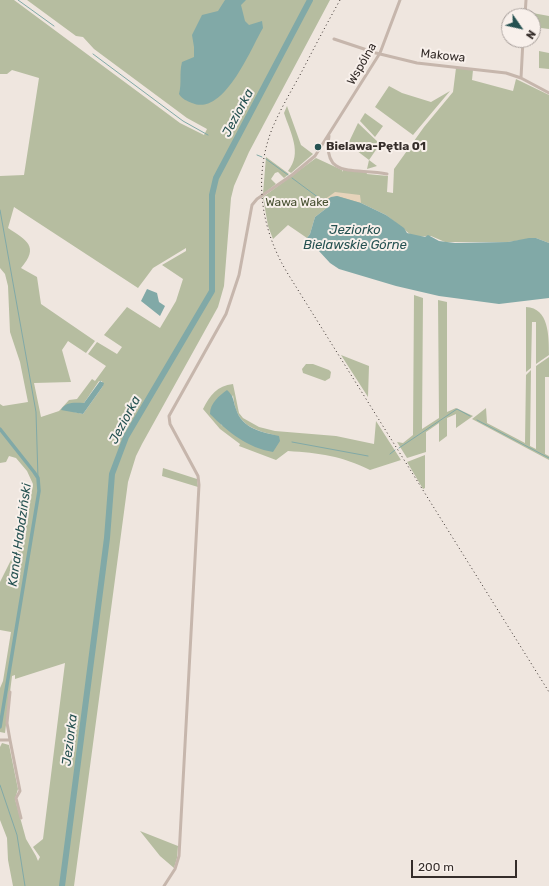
<!DOCTYPE html>
<html>
<head>
<meta charset="utf-8">
<style>
  body { margin:0 }
  #map { position:relative; width:549px; height:886px; overflow:hidden; background:#efe6df; font-family:Rubik,sans-serif }
  canvas { display:block }
  .north { position:absolute; left:501px; top:8px; width:40px; height:40px; box-sizing:border-box; background:#f8f0eb; border:1px solid #aaa29e; border-radius:50%; rotate:124deg; font-size:11px; font-weight:700; line-height:16px; text-align:center; color:#352d2a }
  .north::after { content:''; display:block; margin:auto; width:14px; height:18px; background:#255151; clip-path:polygon(50% 0,100% 100%,50% 72%,0 100%) }
  .scale { position:absolute; left:411px; top:860px; width:106px; height:18px; box-sizing:border-box; border:2px solid #352d2a; border-top:0; padding-left:5px; font-size:12px; line-height:14px; white-space:nowrap; color:#352d2a; -webkit-text-stroke:3px #f8f0eb; paint-order:stroke }
</style>
</head>
<body>
<div id="map">
<canvas width="549" height="886"></canvas>
<div class="north">N</div>
<div class="scale">200 m</div>
</div>
<script>
const context = document.querySelector('canvas').getContext('2d');
context.lineJoin = 'round';
function fillPath(path, color) { context.fillStyle = color; context.fill(path, 'evenodd'); }
function stroke(path, color, width, dash) { context.strokeStyle = color; context.lineWidth = width; context.lineCap = dash ? 'butt' : 'round'; context.setLineDash(dash || []); context.stroke(path); }
function write(font, color, halo, rows, align = 'center') {
  context.font = font + ' Rubik,sans-serif'; context.lineWidth = 4; context.setLineDash([]); context.textBaseline = 'middle'; context.strokeStyle = halo; context.fillStyle = color; for (const [text, x, y, turn = 0] of rows) {
    context.save(); context.translate(x, y); context.rotate((+turn || 0) * Math.PI / 180); context.textAlign = isNaN(turn) ? turn : align; if (halo) context.strokeText(text, 0, 0); context.fillText(text, 0, 0); context.restore();
  }
}
fillPath(new Path2D(`
  M0,0H14L180,123L204,135L207,129L187,118L94,49L83,37L76,36L27,0H330L249,152L234,186L231,198L224,286L218,307L142,444L136,456L128,482L74,886H13L8,860L7,838L0,820V747L2,743L9,745L18,789L15,799L26,839L36,856L38,861L40,857L33,847L43,839L65,663L15,679V675L12,676L5,733L0,732V688L3,681L11,632L0,630V582L25,532L33,484L27,471L16,458L9,456L6,462L0,463V404L3,406L28,402L20,362L10,332L8,286L5,274L0,268V176L24,175L39,78L12,70L7,74H0ZM14,207L138,288L153,268L186,248V251L162,265L183,279L176,301L160,328L127,307L104,335L122,347L117,354L97,342L88,354L106,366L95,381L92,379L77,399L69,400L59,411L41,417L34,383L71,382L62,350L68,341L86,353L95,341L41,304L37,277L21,268C40,246 26,240 8,228ZM99,381H102L103,386L83,414L74,412L84,403Z
  M527,12L549,16V29L533,27V16H527Z
  M539,51L549,53V69L539,68Z
  M456,68L473,70L472,80L513,91L516,79L549,95V243L536,238L508,242H445L431,236L417,237L411,235L386,215L361,203L323,202L328,207L315,217L310,234L307,238L288,225L273,239L268,226L263,197L316,158L342,170V172L343,170L366,171L367,174L388,176L387,192L393,193L394,169L424,127L453,92Z
  M389,86L402,93L431,102L450,91L413,135L375,107Z
  M287,106L301,145L313,154L291,173L288,171C303,153 290,132 284,113Z
  M365,113L383,126L375,137L360,121Z
  M358,123L380,144L369,160L377,166L367,169L369,160L348,144Z
  M266,157L289,174L284,178L278,172L275,173L271,179L276,184L263,194Z
  M414,295L423,298L422,429L439,418L438,300L447,302V412L456,408L473,416L456,428V414L447,418V436L439,442V423L426,432V452L407,458L397,442L403,443L413,435Z
  M526,307C549,308 549,336 549,355L536,364V322H532L531,368L526,372Z
  M341,355L369,366L368,397Z
  M549,357V377H545V454L549,456V460L472,419L486,408L487,423L525,443L526,375L531,370L530,446L536,449V366Z
  M306,364H313L329,370L331,372L330,378L325,381L303,373L302,369Z
  M233,384L239,413L243,418L259,427L275,431L336,436L374,444L376,421L401,460L370,470C342,456 319,453 288,451L276,460L239,446L240,444L220,429L203,409C210,395 217,386 233,384ZM233,395C236,426 253,430 279,436L221,425Z
  M425,455V488L423,489L407,462Z
  M163,468L197,479L198,487L162,476Z
  M140,831L178,846L177,858L174,868L160,856Z`), '#b6bda0');
fillPath(new Path2D(`
  M335,192L360,195L361,203L337,196L324,200Z`), '#e6d3ba');
fillPath(new Path2D(`
  M225,0H246L241,5L245,21L249,25L262,21L263,28C251,48 224,117 192,103C187,101 182,99 179,94C182,83 179,74 182,62L194,57V47L192,35L202,15L218,11Z
  M337,196L361,203L386,215L404,228L407,233L425,237L428,235L439,241L455,243L508,242L529,238H536L549,243V298L499,304L439,296L396,286L339,269L330,263L307,238L310,234L315,217L328,207L323,202L331,197Z
  M147,289L157,293L159,302L165,306L160,316L141,301Z
  M100,381L104,383L103,386L83,414L61,410C66,401 75,403 84,403Z
  M227,390C234,396 233,401 236,409C242,429 262,432 279,436L280,441L273,452C248,448 228,432 210,414C210,403 219,396 227,390Z`), '#81a9a7');
stroke(new Path2D(`
  M18,0L54,26
  M93,54L183,121L208,135
  M257,155L262,157
  M266,159L288,175
  M292,178L323,201
  M0,210L36,412L38,478
  M477,420L549,458
  M292,442L368,456
  M399,448L457,409L470,416
  M390,454L395,450
  M0,785L17,835L25,886`), '#81a9a7', 1);
stroke(new Path2D(`
  M0,429L34,472L38,478L39,491L0,727`), '#81a9a7', 3.5);
stroke(new Path2D(`
  M62,886L107,538L112,474L126,437L212,291V195L216,178L310,0`), '#81a9a7', 6);
stroke(new Path2D(`
  M525,16L526,0
  M334,39L376,53L417,63L506,73L521,78L549,93
  M521,78L523,40
  M329,136C322,181 357,167 387,174
  M0,740H10L20,791L16,798L21,818
  M10,740L7,723L10,692
  M164,886L175,869L179,856L199,485L198,476L170,424L169,416L226,314L239,275L252,205L257,199L292,175L315,156L380,53L400,0`), '#c6b6ac', 3);
stroke(new Path2D(`
  M340,0C326,25 313,50 300,75C290,93 280,110 272,129C253,178 261,230 288,274L549,692`), '#352d2a', 1, [1, 3]);
for (const [x, y, r, color] of [
  [318,147,4,"#255151"]
]) { const dot = new Path2D(); dot.arc(x, y, r, 0, 2 * Math.PI); context.fillStyle = color; context.fill(dot); stroke(dot, '#f8f0eb', 1.5); }
write('12px', '#352d2a', '#f8f0eb', [
  ["Makowa",443,56,6],
  ["Wspólna",362,64,-60]
]);
write('bold 12px', '#352d2a', '#f8f0eb', [
  ["Bielawa-Pętla 01",326,147]
], 'left');
write('12px', '#475031', '#f8f0eb', [
  ["Wawa Wake",297,203]
]);
write('italic 13px', '#255151', '#f8f0eb', [
  ["Jeziorka",238,113,-62],
  ["Jeziorko",355,230],
  ["Bielawskie Górne",355,245],
  ["Jeziorka",125,420,-62],
  ["Kanał Habdziński",20,535,-82],
  ["Jeziorka",70,740,-83]
]);
</script>
</body>
</html>
